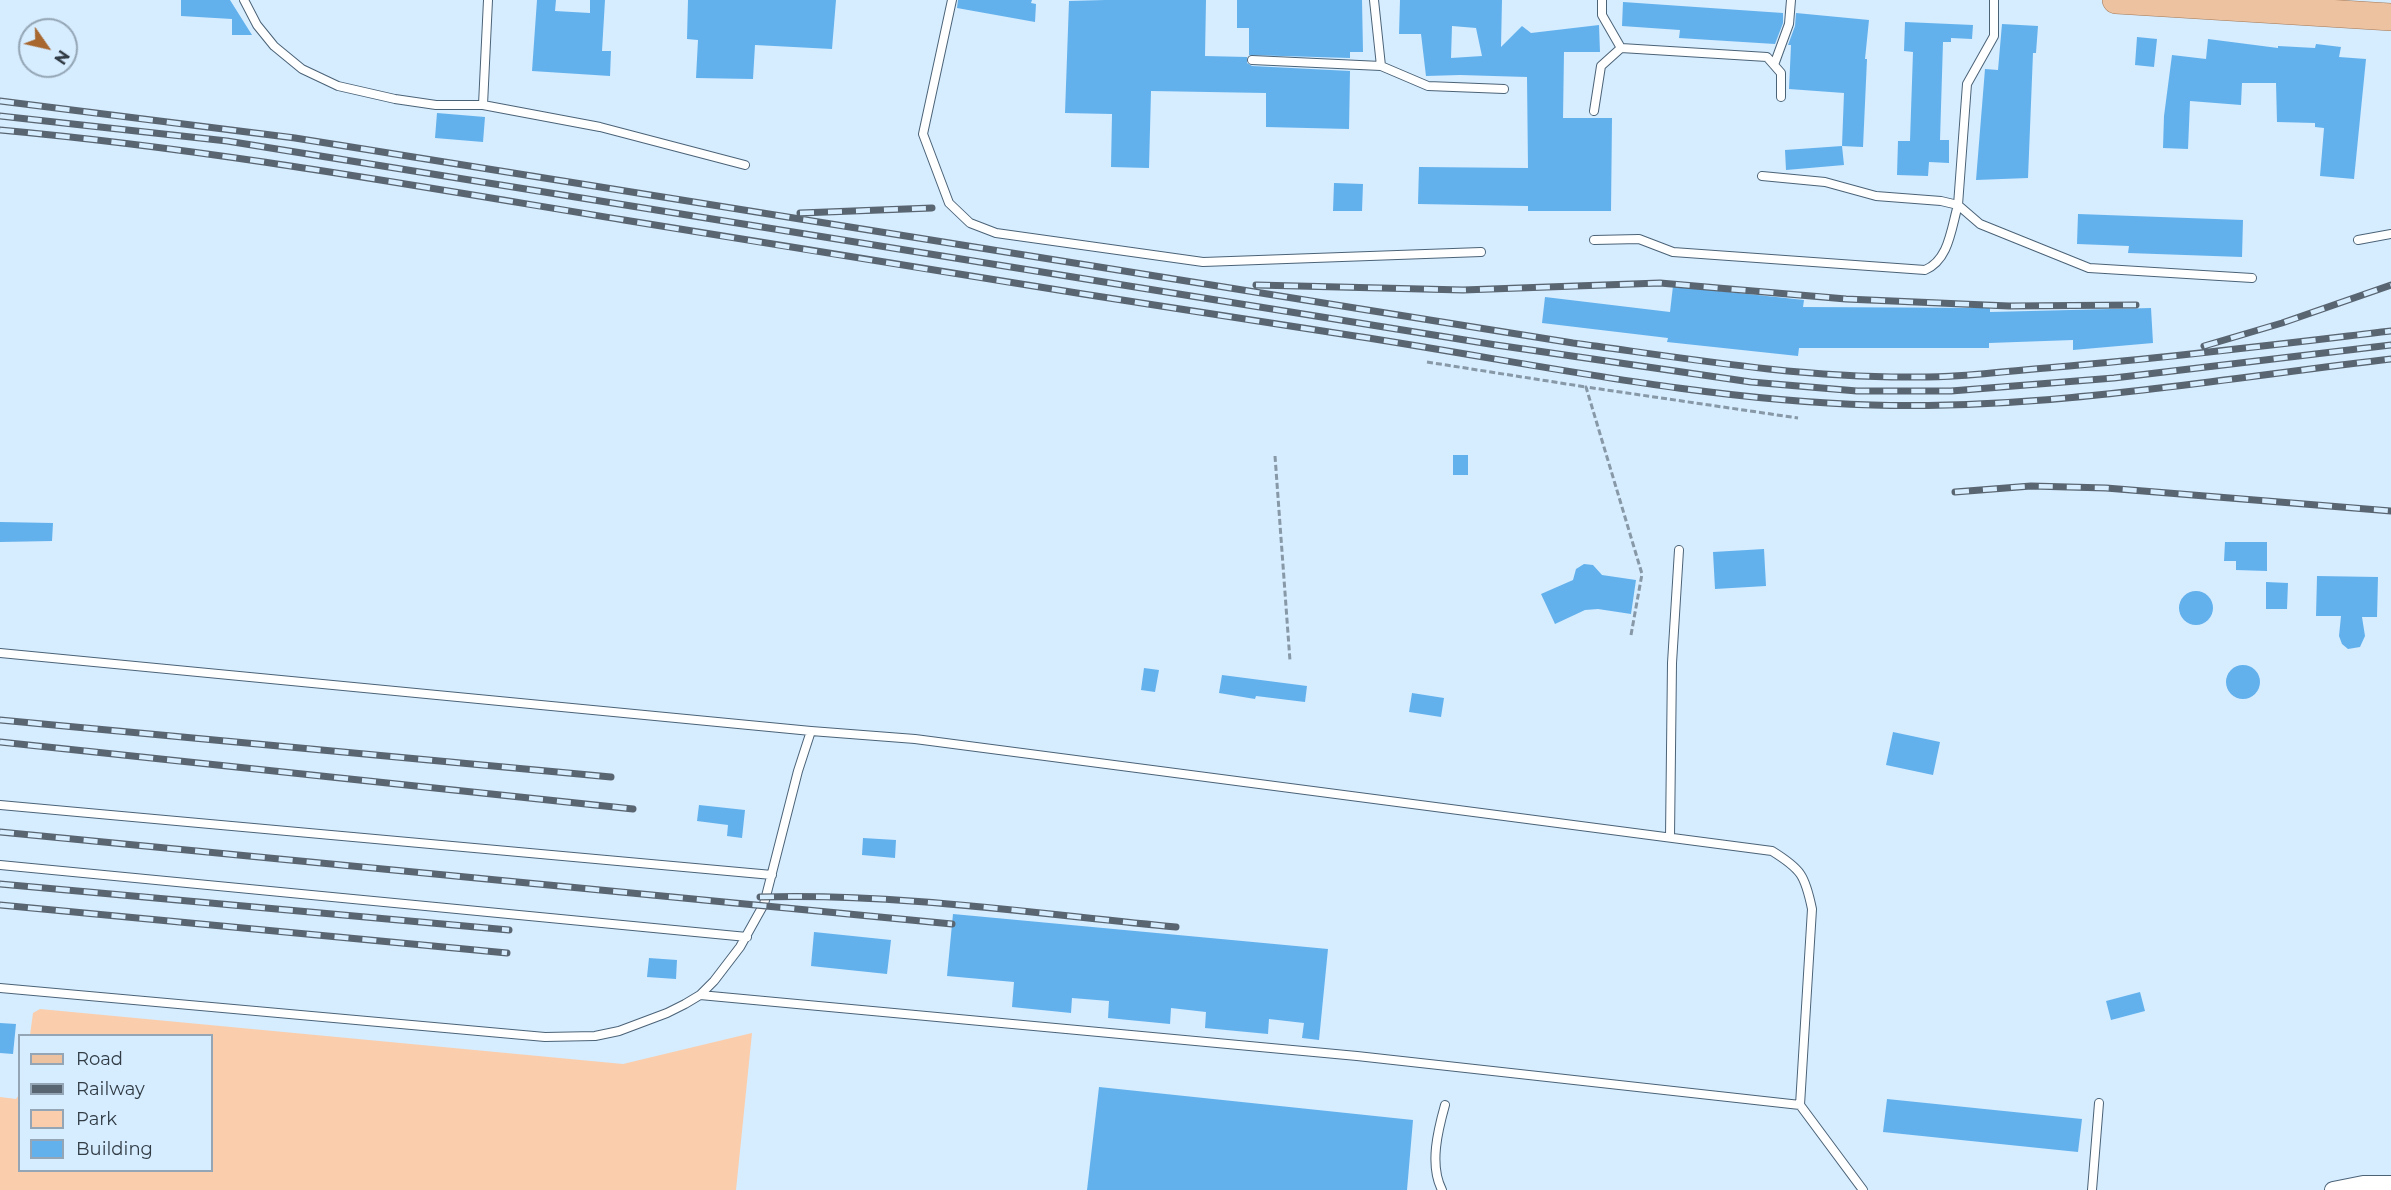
<!DOCTYPE html>
<html>
<head>
<meta charset="utf-8">
<style>
  body { margin:0 }
  #map { position:relative; width:2391px; height:1190px; overflow:hidden; background:#d6ecff; font-family:Montserrat,sans-serif }
  canvas { display:block }
  .legend { position:absolute; left:18px; top:1034px; width:195px; height:138px; box-sizing:border-box; background:#d6ecff; border:2px solid #94a6b5; margin:0; padding:8px 10px; list-style:none; font-size:18px; color:#313c45 }
  .legend li { display:flex; align-items:center; gap:12px; height:30px }
  .legend b { width:30px; border:2px solid #94a6b5 }
  .north { position:absolute; left:18px; top:18px; width:60px; height:60px; box-sizing:border-box; background:#d6ecff; border:2px solid #94a6b5; border-radius:50%; rotate:124deg; font-size:16px; font-weight:700; line-height:24px; text-align:center; color:#313c45 }
  .north::after { content:''; display:block; margin:auto; width:21px; height:27px; background:#a7672f; clip-path:polygon(50% 0,100% 100%,50% 72%,0 100%) }
</style>
</head>
<body>
<div id="map">
<canvas width="2391" height="1190"></canvas>
<ul class="legend">
<li><b style="height:8px;background:#ecc2a1"></b>Road</li>
<li><b style="height:8px;background:#596672"></b>Railway</li>
<li><b style="height:16px;background:#faceac"></b>Park</li>
<li><b style="height:16px;background:#62b1ed"></b>Building</li>
</ul>
<div class="north">N</div>
</div>
<script>
const context = document.querySelector('canvas').getContext('2d');
context.lineJoin = 'round';
function fillPath(path, color) { context.fillStyle = color; context.fill(path, 'evenodd'); }
function stroke(path, color, width, dash) { context.strokeStyle = color; context.lineWidth = width; context.lineCap = dash ? 'butt' : 'round'; context.setLineDash(dash || []); context.stroke(path); }
fillPath(new Path2D(`
  M40,1009L623,1064L752,1033L736,1190H0V1097L16,1099L19,1095L20,1170H212V1036L30,1035L33,1013Z`), '#faceac');
fillPath(new Path2D(`
  M181,0H230L252,35H232V19L181,16Z
  M537,0H556L555,11L590,13V0H605L602,51H611L610,76L532,71Z
  M688,0H836L832,49L755,45L753,79L696,78L698,40L687,39Z
  M958,0H1032L1031,3L1036,4L1035,22L957,8Z
  M1105,0H1206L1205,56L1247,57V63L1252,66L1350,71L1349,129L1266,127V93L1151,91L1149,168L1111,167L1112,114L1065,113L1069,1Z
  M1237,0H1362L1363,52H1350V58L1249,55V28H1237Z
  M1400,0H1502L1501,47L1522,26L1531,33L1599,25L1600,52H1564L1563,118H1612L1611,211H1528V206L1418,204L1419,167L1528,168L1527,77L1460,75L1426,76L1421,34H1399ZM1452,26L1476,28L1482,56L1451,58Z
  M1623,2L1783,13V23L1775,44L1679,38L1680,30L1622,26Z
  M1796,13L1869,20L1865,59H1867L1863,147L1842,146L1844,93L1789,89L1791,45H1788L1795,26Z
  M1905,22L1973,25L1972,39L1951,38V42H1943L1940,140H1949V163L1929,162L1928,176L1897,175L1898,141H1910L1913,52L1904,51Z
  M2002,24L2038,26L2036,53H2033L2028,178L1976,180L1985,69L1998,70Z
  M2137,37L2157,39L2154,67L2135,65Z
  M2208,39L2278,48V46L2315,48L2316,44L2341,47L2339,57L2366,59L2354,179L2320,176L2324,128L2315,127V123L2277,122L2276,83H2242L2241,105L2190,101L2188,149L2163,148L2164,116L2172,55L2206,59Z
  M437,113L485,117L483,142L435,138Z
  M1842,146L1844,165L1786,170L1785,150Z
  M1334,183L1363,184L1362,211H1333Z
  M2078,214L2243,220L2242,257L2128,253L2129,246L2077,244Z
  M1673,286L1804,300L1803,307L1990,308V312L2151,308L2153,343L2073,350V340L1989,343V348H1799L1798,356L1667,342L1668,338L1542,323L1545,297L1670,312Z
  M1453,455H1468V475H1453Z
  M0,522L53,523L52,541L0,542Z
  M2225,542H2267V571L2236,570V561H2224Z
  M1764,549L1766,586L1715,589L1713,552Z
  M1584,564L1593,565L1602,575L1636,580L1631,614L1598,609L1585,610L1555,624L1541,594L1573,580L1576,569Z
  M2317,576L2378,577L2377,617H2362L2365,636L2360,647L2348,649L2342,644L2339,636L2341,616H2316Z
  M2266,582L2288,583L2287,609H2266Z
  M2179 608a17 17 0 1 1 34 0a17 17 0 1 1-34 0Z
  M2226 682a17 17 0 1 1 34 0a17 17 0 1 1-34 0Z
  M1144,668L1159,670L1155,692L1141,690Z
  M1222,675L1307,686L1305,702L1256,696L1255,699L1219,693Z
  M1412,693L1444,698L1441,717L1409,712Z
  M1893,732L1940,742L1933,775L1886,765Z
  M699,805L745,810L742,838L727,836L728,825L697,821Z
  M863,838L896,840L895,858L862,855Z
  M953,914L1328,949L1319,1040L1302,1038L1304,1023L1269,1019L1268,1034L1205,1028L1206,1012L1171,1008L1170,1024L1108,1018L1109,1001L1072,998L1071,1013L1012,1007L1014,982L947,976Z
  M814,932L891,940L887,974L811,966Z
  M649,958L677,960L676,979L647,977Z
  M2140,992L2145,1011L2111,1020L2106,1001Z
  M0,1023L16,1024L13,1054L0,1053Z
  M1099,1087L1413,1120L1407,1190H1087Z
  M1887,1099L2082,1119L2078,1152L1883,1132Z`), '#62b1ed');
const service = new Path2D(`
  M244,0L257,25L274,46L302,69L338,86L395,99L436,105H483L600,127L745,165
  M952,0L923,134L949,203L970,223L996,233L1203,262L1481,252
  M1374,0L1381,66
  M1994,0V36L1967,84L1958,205L1980,224L2089,268L2252,278
  M1621,48L1767,57L1781,73V97
  M1252,60L1381,66L1428,86L1504,89
  M1774,65L1789,24L1791,0
  M483,105L488,0
  M1594,111L1601,66L1621,48L1602,15V0
  M1594,240L1639,239L1673,252L1925,270C1949,260 1951,229 1958,205L1941,201L1876,196L1825,182L1762,176
  M2358,240L2391,234
  M0,653L811,731L915,739L1772,851C1801,869 1805,875 1812,909L1800,1105L1863,1190
  M0,805L772,875
  M1670,837L1672,663L1679,550
  M0,865L747,937
  M0,988L545,1037L595,1036L619,1031L667,1013L685,1004L700,995L714,981L740,947L764,904L798,771L811,731
  M700,995L1357,1056L1800,1105
  M1442,1190C1429,1165 1438,1130 1445,1105
  M2092,1190L2099,1103`);
const minor = new Path2D(`
  M2333,1190L2363,1184H2391`);
const primary = new Path2D(`
  M2116,0L2391,17`);
stroke(service, '#4b6377', 10);
stroke(minor, '#4b6377', 18);
stroke(primary, '#a27958', 28);
stroke(new Path2D(`
  M1427,362L1586,387
  M1275,456L1290,661
  M1631,635L1642,574L1586,387L1798,418`), '#8798a7', 3, [6, 3]);
stroke(service, '#fff', 8);
stroke(minor, '#fff', 16);
stroke(primary, '#ecc2a1', 27);
const rail = new Path2D(`
  M0,101L295,138L1573,343C1684,358 1794,377 1907,377C1957,378 2007,371 2057,367C2168,358 2280,344 2391,331
  M0,116L227,141L1496,345L1751,382L1857,391H1951L2114,378L2391,345
  M0,130C210,149 416,186 624,220C868,260 1111,299 1355,336C1526,362 1698,400 1872,405C2046,410 2219,379 2391,359
  M800,213L932,208
  M1256,285L1463,290L1660,283L1846,299L2009,306L2136,305
  M2204,346L2282,323L2391,285
  M1955,492L2031,486L2106,488L2391,511
  M0,720L611,777
  M0,742L633,809
  M0,832L952,924
  M0,884L509,930
  M760,897C899,893 1038,914 1176,927
  M0,905L507,953`);
stroke(rail, '#596672', 7);
stroke(rail, '#d6ecff', 4.5, [14]);
</script>
</body>
</html>
